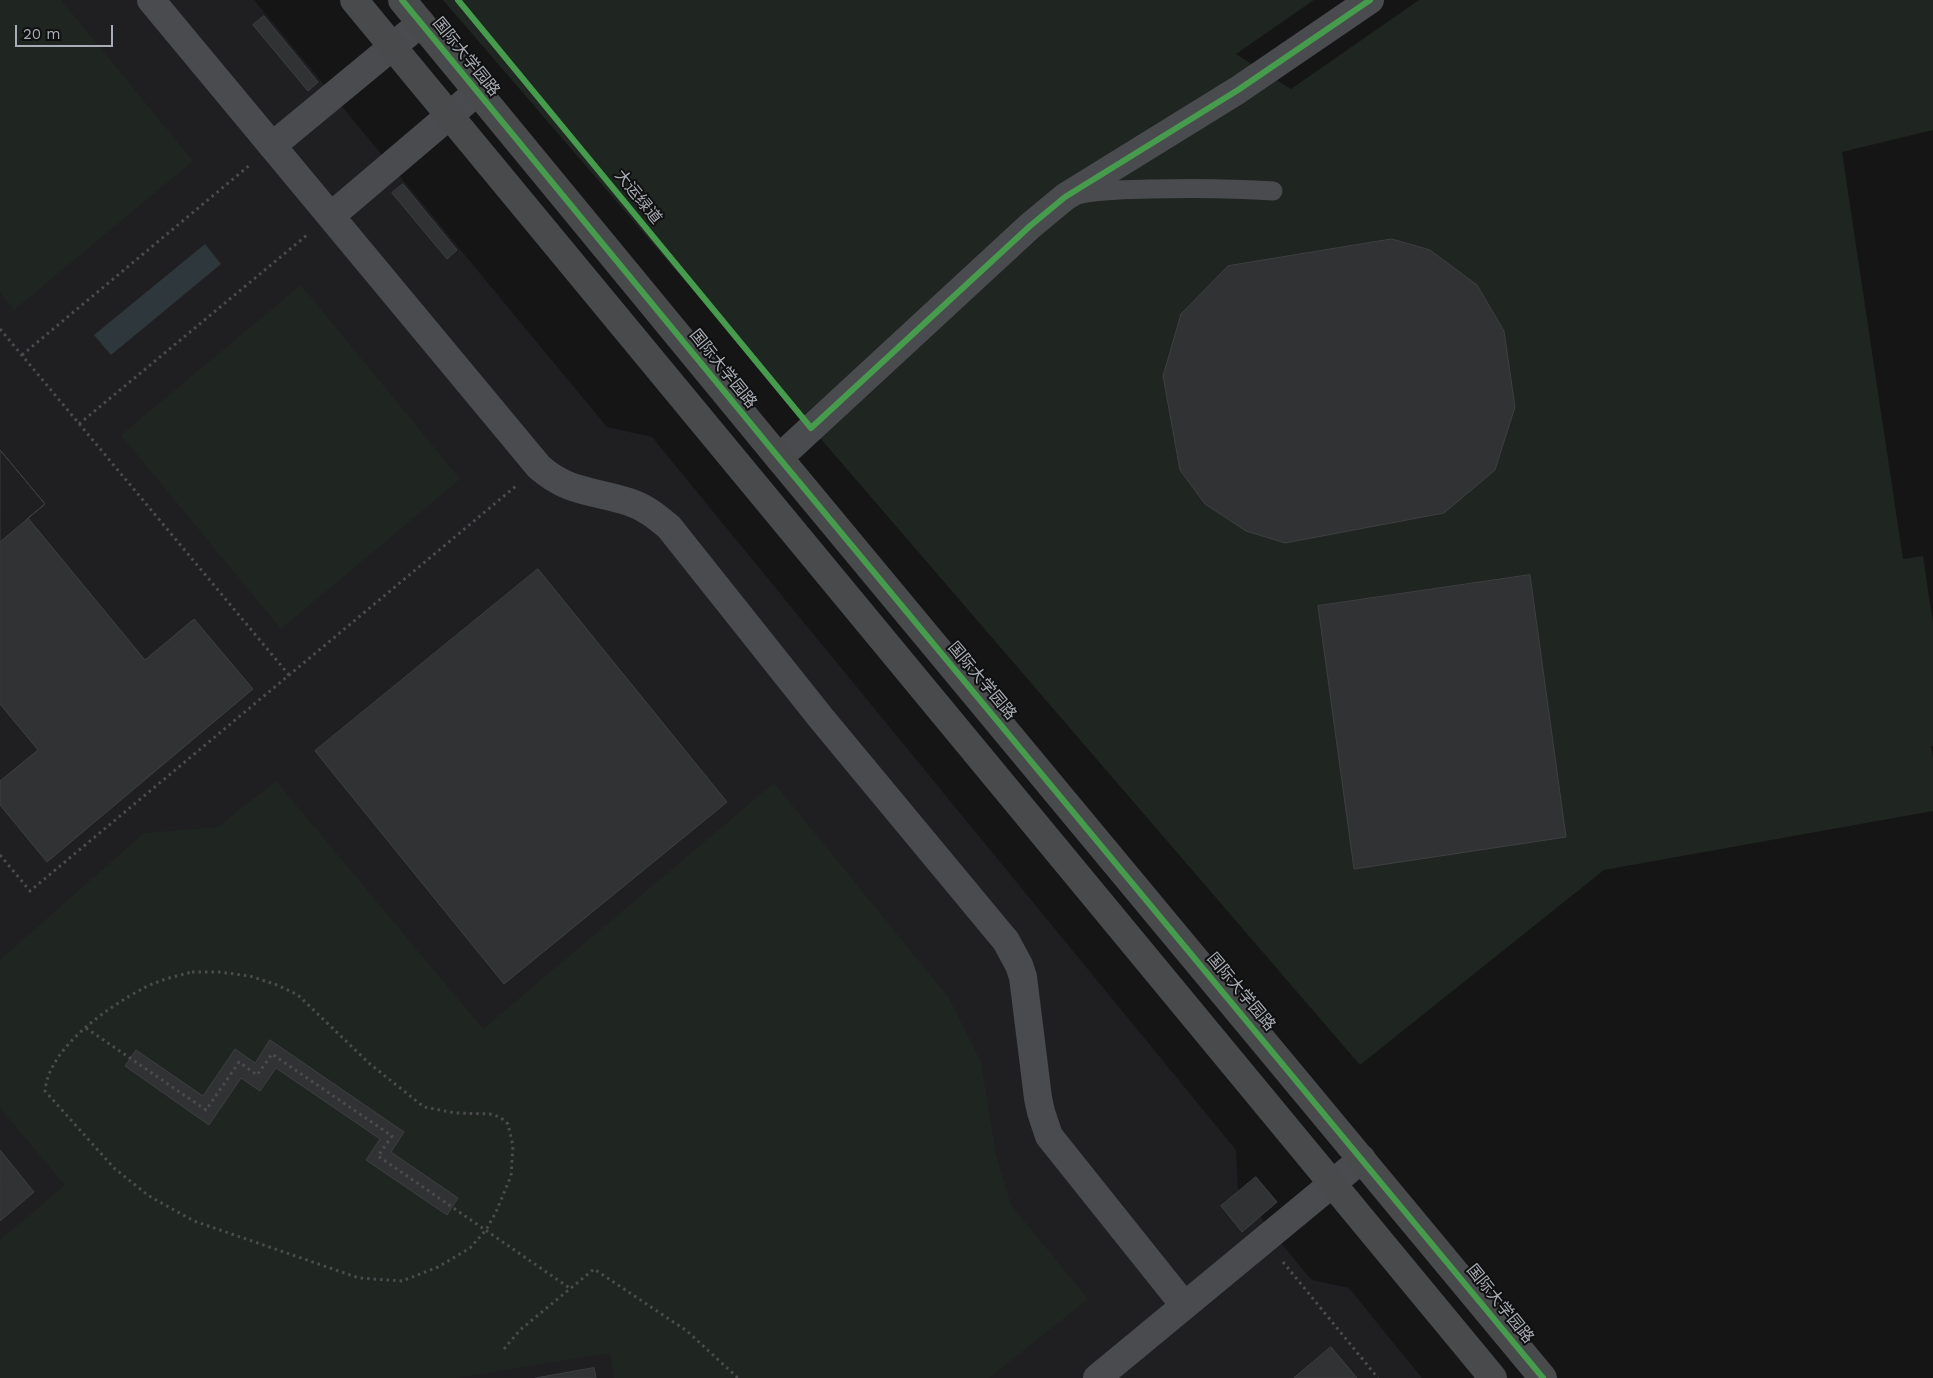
<!DOCTYPE html>
<html>
<head>
<meta charset="utf-8">
<style>
  body { margin:0 }
  #map { position:relative; width:1933px; height:1378px; overflow:hidden; background:#151516; font-family:"Work Sans",sans-serif }
  canvas { display:block }
  .scale { position:absolute; left:15px; top:25px; width:98px; height:22px; box-sizing:border-box; border:2px solid #a8adb5; border-top:0; padding-left:6px; font-size:15px; line-height:18px; white-space:nowrap; color:#a8adb5; -webkit-text-stroke:4px #101011; paint-order:stroke }
</style>
</head>
<body>
<div id="map">
<canvas width="1933" height="1378"></canvas>
<div class="scale">20 m</div>
</div>
<script>
const context = document.querySelector('canvas').getContext('2d');
context.lineJoin = 'round';
function fillPath(path, color) { context.fillStyle = color; context.fill(path, 'evenodd'); }
function stroke(path, color, width, dash) { context.strokeStyle = color; context.lineWidth = width; context.lineCap = dash ? 'butt' : 'round'; context.setLineDash(dash || []); context.stroke(path); }
function write(font, color, halo, rows, align = 'center') {
  context.font = font + ' "Work Sans","Noto Sans SC",sans-serif'; context.lineWidth = 4; context.setLineDash([]); context.textBaseline = 'middle'; context.strokeStyle = halo; context.fillStyle = color; for (const [text, x, y, turn = 0] of rows) {
    context.save(); context.translate(x, y); context.rotate((+turn || 0) * Math.PI / 180); context.textAlign = isNaN(turn) ? turn : align; if (halo) context.strokeText(text, 0, 0); context.fillText(text, 0, 0); context.restore();
  }
}
fillPath(new Path2D(`
  M0,0H254L607,427L652,437L1236,1150L1238,1189L1303,1270L1312,1280L1349,1288L1422,1378H0Z`), '#1f1f21');
fillPath(new Path2D(`
  M0,0H61L193,161L14,310L0,292Z
  M443,0H1314L1236,54L1291,89L1419,0H1933V130L1842,152L1903,559L1923,556L1933,623V746H1931L1933,758V811L1604,870L1360,1065Z
  M301,285L460,479L281,629L121,435Z
  M276,781L483,1029L774,783L949,998L981,1062L996,1154L1011,1205L1088,1299L989,1378H614L610,1353L456,1378H0V1240L65,1185L0,1108V960L144,833L218,827Z`), '#1f2520');
fillPath(new Path2D(`
  M205,244L221,264L111,355L94,335Z`), '#2e373b');
const building = new Path2D(`
  M264,16L318,82L308,91L253,25Z
  M403,184L457,250L447,259L392,193Z
  M1392,239L1430,250L1477,285L1504,331L1515,407L1495,470L1444,513L1285,543L1246,531L1205,504L1180,470L1163,376L1181,314L1228,266Z
  M0,450L45,504L28,518L145,660L194,619L253,689L47,862L0,805V781L38,750L0,704Z
  M0,450L45,504L0,542Z
  M538,569L727,802L504,984L315,751Z
  M1530,575L1566,837L1354,869L1318,606Z
  M270,1040L404,1132L391,1152L458,1198L447,1215L366,1160L380,1139L276,1068L260,1091L241,1078L209,1125L125,1066L136,1050L203,1096L235,1049L255,1063Z
  M0,1150L34,1192L0,1221Z
  M1256,1177L1277,1202L1242,1232L1221,1206Z
  M1331,1347L1357,1378H1294Z
  M594,1368L596,1378H536Z`);
fillPath(building, '#313233');
stroke(building, '#3e3f42', 1);
stroke(new Path2D(`
  M0,329L289,675
  M22,355L251,164
  M79,424L307,235
  M0,855L30,891L516,486
  M192,972H219L250,976L277,985L298,995L370,1064L424,1107L455,1113L490,1114L500,1117L508,1124L513,1146L511,1176L496,1212L486,1230L470,1248L438,1267L402,1281L359,1278L194,1221L149,1196L114,1168L45,1091C49,1047 108,1007 144,988C159,980 176,976 192,972Z
  M86,1028L206,1110L239,1062L257,1075L272,1054L392,1136L378,1156L571,1289
  M1283,1262L1378,1378
  M504,1349L520,1330L594,1269L687,1331L738,1378`), '#4b4c4f', 3, [2.5, 4]);
stroke(new Path2D(`
  M1077,195C1101,189 1125,190 1149,189C1191,188 1232,188 1273,191`), '#4a4b4e', 19);
stroke(new Path2D(`
  M151,0L539,467C570,494 593,490 629,502C645,507 657,517 669,527L821,718L1006,941L1019,965L1023,977L1038,1098L1041,1112L1049,1136L1184,1305
  M272,146L421,23
  M331,216L477,92
  M779,458L1030,226L1065,197L1238,90L1370,0
  M1097,1378L1362,1159`), '#4a4b4e', 28);
stroke(new Path2D(`
  M354,0L1493,1378
  M402,0L779,458L1543,1378`), '#484a4c', 28);
stroke(new Path2D(`
  M402,0L779,458L1543,1378
  M458,0L811,428L1030,226L1065,197L1238,90L1370,0`), '#469c4c', 6);
write('16px', '#a8adb5', '#101011', [
  ["国际大学园路",466,57,51],
  ["大运绿道",638,197,51],
  ["国际大学园路",723,369,51],
  ["国际大学园路",982,681,50],
  ["国际大学园路",1241,992,50],
  ["国际大学园路",1500,1304,51]
]);
</script>
</body>
</html>
